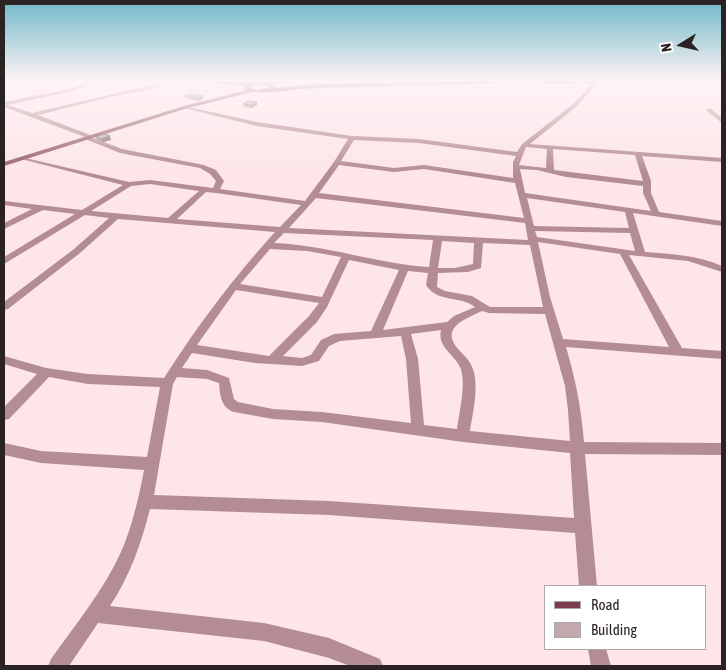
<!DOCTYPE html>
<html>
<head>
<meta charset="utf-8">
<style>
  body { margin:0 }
  #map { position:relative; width:726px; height:670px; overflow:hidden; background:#fde5e9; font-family:"Asap Condensed",sans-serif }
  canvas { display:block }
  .frame { position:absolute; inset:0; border:5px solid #2b2224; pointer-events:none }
  .legend { position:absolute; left:544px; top:585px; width:162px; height:65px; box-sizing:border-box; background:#fff; border:1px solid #aaa7a7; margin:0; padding:6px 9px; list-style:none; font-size:15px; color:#2b2224 }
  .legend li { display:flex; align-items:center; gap:10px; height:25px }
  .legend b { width:25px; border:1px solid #aaa7a7 }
  .north { position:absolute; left:656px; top:20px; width:50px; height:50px; -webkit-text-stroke:4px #fff; paint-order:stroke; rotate:260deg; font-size:14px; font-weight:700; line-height:20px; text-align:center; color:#2b2224 }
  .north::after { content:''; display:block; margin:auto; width:18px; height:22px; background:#2b2224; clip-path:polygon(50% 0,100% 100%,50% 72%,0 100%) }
</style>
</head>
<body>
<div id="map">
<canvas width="726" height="670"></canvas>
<div class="frame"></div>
<ul class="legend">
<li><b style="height:6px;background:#7e3d4f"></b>Road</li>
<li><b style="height:14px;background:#c1a9ae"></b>Building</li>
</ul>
<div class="north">N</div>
</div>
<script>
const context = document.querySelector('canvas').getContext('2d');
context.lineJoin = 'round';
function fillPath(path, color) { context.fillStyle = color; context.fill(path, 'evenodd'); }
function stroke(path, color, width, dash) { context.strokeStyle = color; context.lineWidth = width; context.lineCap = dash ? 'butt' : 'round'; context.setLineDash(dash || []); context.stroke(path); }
fillPath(new Path2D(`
  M93,80H99L73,91L8,105L32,113L173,80L149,90L115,96L38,115L93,136V138L122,149L204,165L216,170L224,181L220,189L305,201L334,162L348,139L257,126L184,108V106L257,122L352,136L419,139L517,152L522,144L572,105L596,80H600L576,107L530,144L722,158V162L642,156L651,181V193L659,212L722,221V226L633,213L645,252C672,254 697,255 722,266V272L688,261L629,255L682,348L722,351V359L566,347C576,381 581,407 584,442L722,443V455L585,454L597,586H579L575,533L329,515L150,509C141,544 130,576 110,606L264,623L329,638L380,659L383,666H350L329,658L264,641L98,623L69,666H48L51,659C75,625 104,590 121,552C132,527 139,497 144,470L41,463L4,455V443L41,451L147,457L160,387L88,384L49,377L9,419L4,420V407L37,374L4,364V356L46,368L88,374L164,378C197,326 234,277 275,232L118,219L80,253L8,309L4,310V302L74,249L109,218L85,215L4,264V257L75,214L43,210L4,229V223L32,209L4,205V201L82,210L123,185L21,159V157L129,182L150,180L213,188L216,181L210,174L200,168L120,153L85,139V137L4,107V102L70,89ZM354,140L419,143L516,156L513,162V178L424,165L394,168L341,161ZM526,147L547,149L546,168L519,165ZM553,149L635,155L643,181L554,170ZM339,165L394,172L424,169L515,183L524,218L319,193ZM520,169L537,170L566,177L643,186V193L651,211L525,193ZM150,184L199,191L168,218L91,211L131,186ZM206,192L216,193L301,205L280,227L177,219ZM316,198L525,223L528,240L289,228ZM527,198L625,212L629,228L534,226ZM535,231L630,233L635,251L537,237ZM284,233L433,240L429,267C378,264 327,245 274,243ZM442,241L474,243L473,264L455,268H438ZM538,242L620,254L669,347L563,339L550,297ZM483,243L530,245L543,307H490L472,296L445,291L437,287L438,273L468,272L481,268ZM270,249L307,251L341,257L322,297L240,284ZM349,260L399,270L371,331L334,334L321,340L311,355L302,358L283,356L317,322L327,307ZM408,271L428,273L426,285C437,303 459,295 475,307L454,316L447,322L383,330ZM236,290L319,303L309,316L269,356L197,345ZM482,311L489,313L545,314L565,386L568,410L570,441L470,431C473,412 479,387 473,369C470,361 465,356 459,350C439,328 465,319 482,311ZM441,330C437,347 454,354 460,367C467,382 459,413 457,429L424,425L418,359L411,334ZM401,336L406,359L411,423L322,412L273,409L238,402L234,399L229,378L207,370L182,368L192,353L255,363L302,366L319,361L329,346L340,341ZM177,377L207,379L219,383C220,395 221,408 234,412L273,419L322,422L463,442L570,453L574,518L329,501L154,495L173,384Z
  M707,109H711L722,118V123L707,111Z
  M588,649H606L611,666H591Z`), '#b48c95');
fillPath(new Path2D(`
  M280,80H288L272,86L269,84Z
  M251,89L253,92L188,108L4,166V162L184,106Z`), '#955e6b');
fillPath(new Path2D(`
  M175,80L270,82L276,88L315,84L501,80H644L641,82L547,84L544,82C469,84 394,86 319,88C294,88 268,96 244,90L245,86ZM257,85L269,86L270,87L258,90L249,88Z`), '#7e3d4f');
fillPath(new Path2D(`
  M185,96H203V99L198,101L186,98Z
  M257,102V105L251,108L244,107L243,104Z
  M96,137L111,140L103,142L97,140Z`), '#a69196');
fillPath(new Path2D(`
  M203,96V99L198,101V98Z
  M257,102V105L251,108V105Z
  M110,136L111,140L103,142L101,139Z`), '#87767a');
const building = new Path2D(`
  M190,94L203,96L198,98L185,96Z
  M249,101L257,102L251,105L243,104Z
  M105,134L110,136L101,139L96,137Z`);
fillPath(building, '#c1a9ae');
stroke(building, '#87767a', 1);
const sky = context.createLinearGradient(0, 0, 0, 174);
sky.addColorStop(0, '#70b8c8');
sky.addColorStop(0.46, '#fef3f5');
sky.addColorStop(1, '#fef3f500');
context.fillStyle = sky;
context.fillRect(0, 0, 726, 174);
</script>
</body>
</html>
